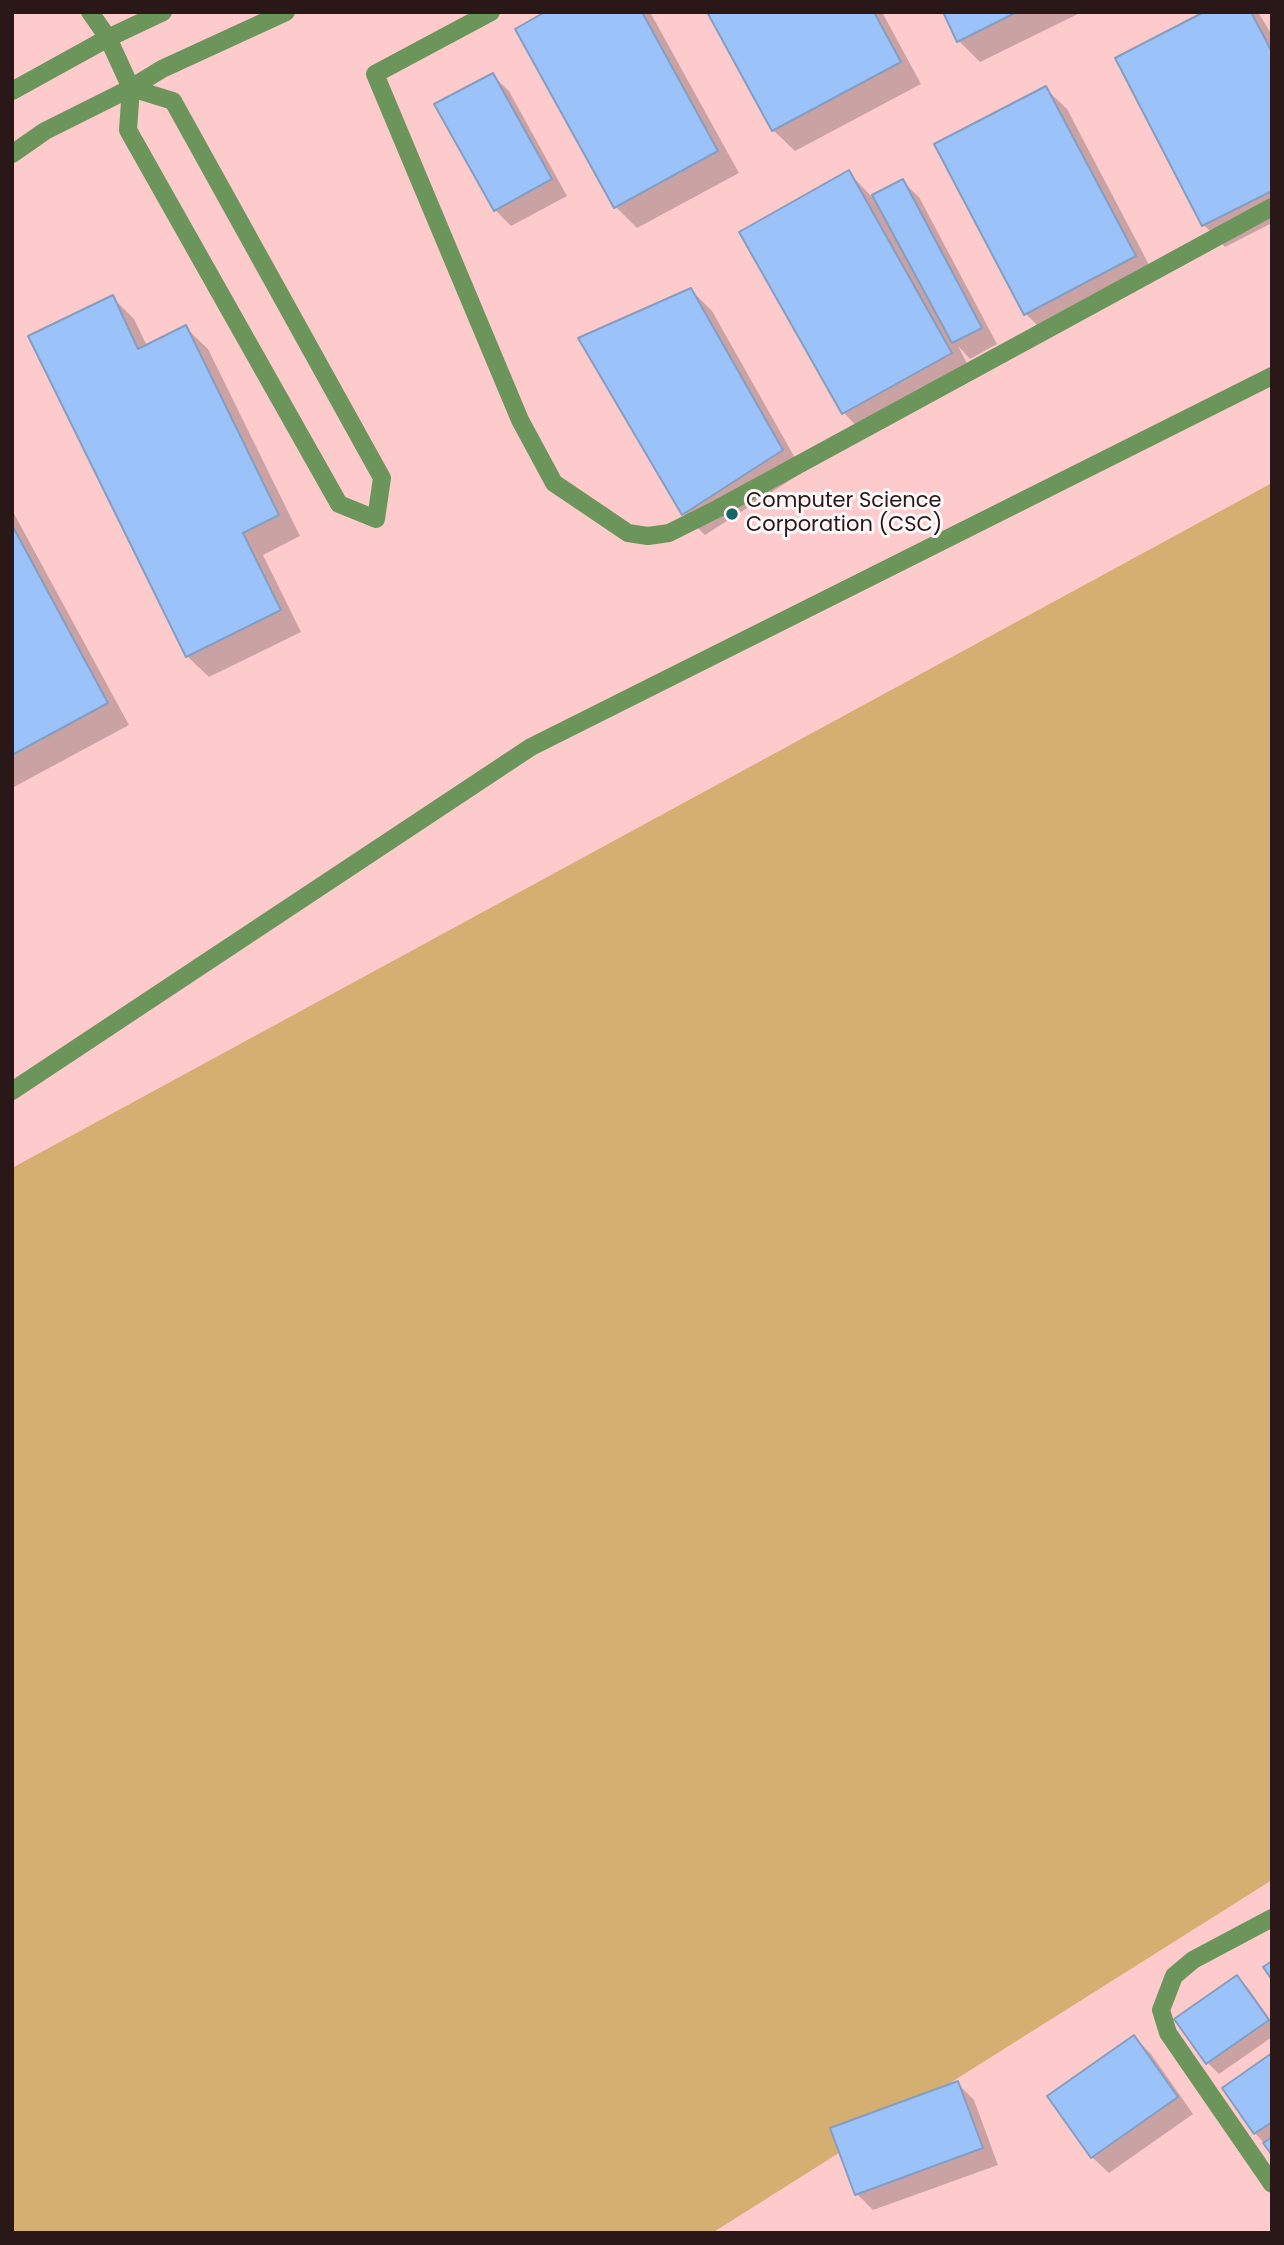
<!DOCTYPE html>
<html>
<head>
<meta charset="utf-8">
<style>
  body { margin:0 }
  #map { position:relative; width:1284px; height:2245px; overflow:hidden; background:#fecbcc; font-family:Poppins,sans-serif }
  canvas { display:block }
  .frame { position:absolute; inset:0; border:14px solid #2a1819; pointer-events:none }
</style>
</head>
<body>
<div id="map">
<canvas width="1284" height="2245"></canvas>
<div class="frame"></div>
</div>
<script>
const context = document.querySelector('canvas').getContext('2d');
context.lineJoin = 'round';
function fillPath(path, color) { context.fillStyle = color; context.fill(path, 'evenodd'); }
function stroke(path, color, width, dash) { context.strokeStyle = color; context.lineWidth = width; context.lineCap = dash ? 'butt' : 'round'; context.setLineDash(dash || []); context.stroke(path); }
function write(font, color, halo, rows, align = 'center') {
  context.font = font + ' Poppins,sans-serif'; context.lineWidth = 6; context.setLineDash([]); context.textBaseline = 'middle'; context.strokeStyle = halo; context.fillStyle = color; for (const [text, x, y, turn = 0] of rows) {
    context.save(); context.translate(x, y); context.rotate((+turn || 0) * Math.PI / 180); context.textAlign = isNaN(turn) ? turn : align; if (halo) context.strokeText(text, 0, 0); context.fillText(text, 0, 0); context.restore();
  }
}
fillPath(new Path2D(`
  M1272,483V1880L712,2233H12V1168Z`), '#d5ae72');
fillPath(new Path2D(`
  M549,12H650L739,173L637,228L616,207Z
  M709,12H882L921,84L795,151L773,130Z
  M945,12H1082L980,62L959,41Z
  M1208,12H1258L1272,35V223L1225,247L1204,225Z
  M492,75L509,91L567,196L511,226L495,210Z
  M1045,88L1067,109L1156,278L1047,335L1026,314Z
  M849,173L872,197L902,181L919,197L997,344L970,359L958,346L973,375L865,435L844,413L741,232Z
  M691,290L712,311L803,472L705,535L683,514Z
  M112,297L134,319L147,346L186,328L208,349L300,536L263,555L301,632L209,677L187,656Z
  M12,510L129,725L12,788Z
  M1237,1977L1248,1988L1272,2022V2037L1219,2074L1208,2063L1177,2019Z
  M1134,2037L1151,2054L1193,2114L1109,2173L1092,2157Z
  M1272,2055V2152L1255,2133Z
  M957,2083L974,2100L998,2165L873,2210L857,2194Z`), '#0003');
const building = new Path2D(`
  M545,12H642L718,151L614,208L515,29Z
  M707,12H874L901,62L772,131Z
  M943,12H1017L957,42Z
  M1204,12H1251L1272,52V191L1202,226L1115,58Z
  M493,73L552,179L494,211L434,104Z
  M1046,86L1136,256L1024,315L934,144Z
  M849,170L952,353L842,414L739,232Z
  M903,179L982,328L952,343L872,195Z
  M691,288L783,450L682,515L578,338Z
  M113,295L138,349L186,325L279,515L243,533L281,610L186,657L28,336Z
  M12,525L108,703L12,755Z
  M1272,1961V1980L1263,1967Z
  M1237,1975L1269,2020L1206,2064L1174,2019Z
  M1134,2035L1178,2097L1091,2158L1047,2096Z
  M1272,2053V2122L1254,2134L1222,2088Z
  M958,2081L983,2148L855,2195L830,2128Z
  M1272,2137V2155L1263,2143Z`);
fillPath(building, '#9bc2f9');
stroke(building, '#859dc0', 2);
stroke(new Path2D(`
  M90,12L108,38L131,88
  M491,12L375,74L520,420L554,483L628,533L648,536L669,533L717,509L1272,207
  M131,88L173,101L382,478L376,519L339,504L128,130Z
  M12,91L108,38L163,12
  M12,154L45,131L131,88L162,69L286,12
  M12,1091L531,747L1272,376
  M1272,1918L1193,1960L1174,1976L1161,2010L1168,2033L1272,2184`), '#6c955b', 18);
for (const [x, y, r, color] of [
  [732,514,7,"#166567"]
]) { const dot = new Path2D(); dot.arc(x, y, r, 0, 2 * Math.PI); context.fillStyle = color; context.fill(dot); stroke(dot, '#fff9f9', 2.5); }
write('21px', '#2a1819', '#fff9f9', [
  ["Computer Science",746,502],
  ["Corporation (CSC)",746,526]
], 'left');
</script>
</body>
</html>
